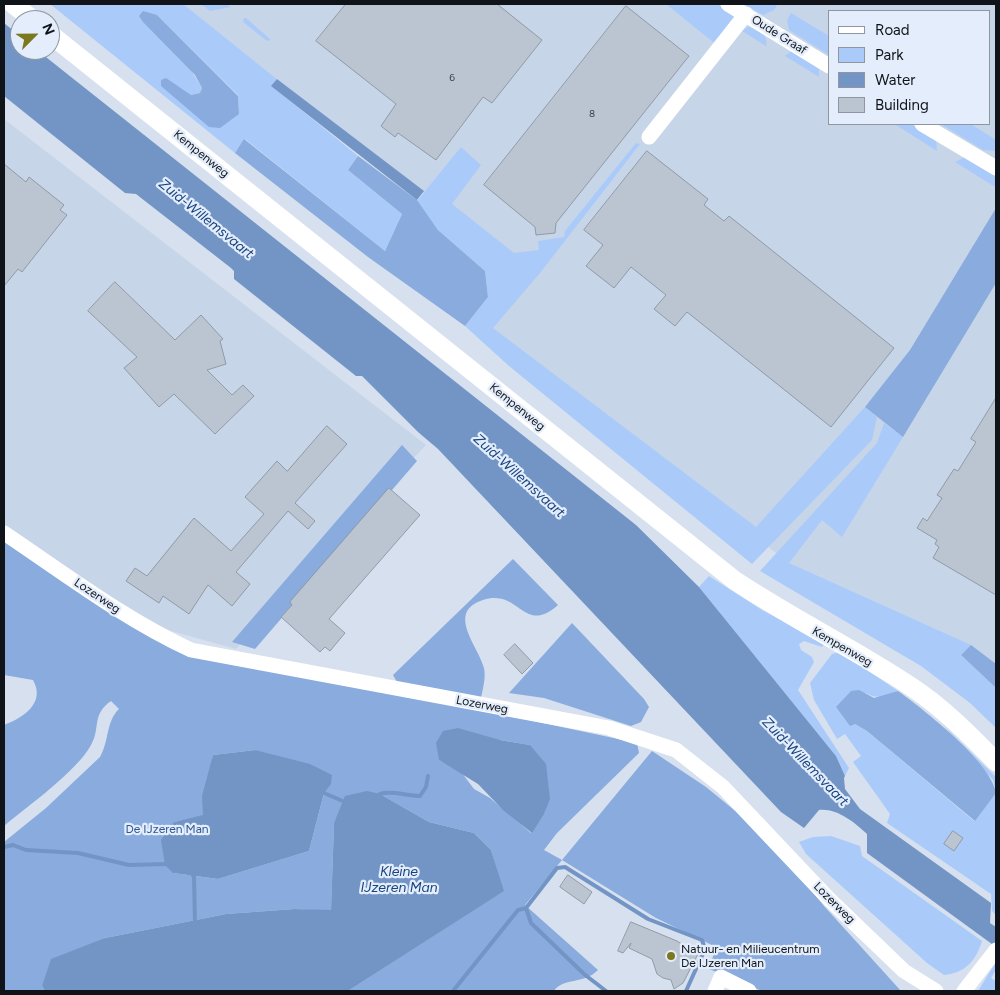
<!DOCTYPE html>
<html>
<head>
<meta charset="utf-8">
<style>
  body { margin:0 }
  #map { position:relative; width:1000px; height:995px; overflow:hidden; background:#d6e0ee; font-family:Figtree,sans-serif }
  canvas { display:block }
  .frame { position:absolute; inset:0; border:5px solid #101318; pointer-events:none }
  .legend { position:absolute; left:828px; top:10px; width:162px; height:115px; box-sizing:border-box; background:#e3edfb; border:1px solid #8f96a0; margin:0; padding:6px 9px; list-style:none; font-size:15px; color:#101318 }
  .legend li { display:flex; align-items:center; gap:10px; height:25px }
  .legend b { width:25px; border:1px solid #8f96a0 }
  .north { position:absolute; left:10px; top:10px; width:50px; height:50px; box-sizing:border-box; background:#e3edfb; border:1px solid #8f96a0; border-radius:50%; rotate:67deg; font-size:14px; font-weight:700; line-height:20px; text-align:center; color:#101318 }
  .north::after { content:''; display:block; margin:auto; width:18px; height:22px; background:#7b781e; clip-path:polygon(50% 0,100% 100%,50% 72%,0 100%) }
</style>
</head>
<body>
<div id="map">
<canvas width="1000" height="995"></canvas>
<div class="frame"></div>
<ul class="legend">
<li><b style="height:6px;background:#fff"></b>Road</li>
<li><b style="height:14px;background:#aacbf9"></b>Park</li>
<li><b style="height:14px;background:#7395c6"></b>Water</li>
<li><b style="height:14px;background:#bbc5d2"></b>Building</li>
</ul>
<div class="north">N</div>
</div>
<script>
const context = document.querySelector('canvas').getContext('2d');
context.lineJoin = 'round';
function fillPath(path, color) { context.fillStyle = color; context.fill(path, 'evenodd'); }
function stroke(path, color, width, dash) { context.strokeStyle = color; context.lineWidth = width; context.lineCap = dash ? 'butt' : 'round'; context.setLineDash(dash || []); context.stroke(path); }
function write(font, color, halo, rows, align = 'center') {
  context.font = font + ' Figtree,sans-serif'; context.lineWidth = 4.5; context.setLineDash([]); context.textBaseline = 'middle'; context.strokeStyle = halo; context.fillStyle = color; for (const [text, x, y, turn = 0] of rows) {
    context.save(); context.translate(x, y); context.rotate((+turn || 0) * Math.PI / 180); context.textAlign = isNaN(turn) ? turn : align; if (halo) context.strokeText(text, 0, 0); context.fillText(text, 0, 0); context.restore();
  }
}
fillPath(new Path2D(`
  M182,4H996V665L790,564L492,328L531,279ZM829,11H989V124H829Z
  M4,119L426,445L236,649L146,624L4,525Z`), '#c7d5e9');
fillPath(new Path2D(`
  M50,4H183L277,79L272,86L358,156L348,170L402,214L385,251L245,139L235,153ZM157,15L238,95L239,114L161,86L191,95L200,93L202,88Z
  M201,4H227L231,7L210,11Z
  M666,4H717L736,15L718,46Z
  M744,4H776L777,5L774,10L763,15Z
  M791,13L829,36V55L789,30L787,20Z
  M244,18H246L271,40L267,41L243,22Z
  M748,27C758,27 769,36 766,46L742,31Z
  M792,51L819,68V77L785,56Z
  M899,124H911L936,140L937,151L896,125Z
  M941,124H971L996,140V151L983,150Z
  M636,143L640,144L540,273L493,328L756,527L865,407L877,417L872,440L752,564L509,366L465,326L488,297L485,271L438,230L417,201L461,147L481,165L452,204L514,253L539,250L538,241L564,237L565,231Z
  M965,157L995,176V187L955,162Z
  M884,423L903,437L842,537L822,520L789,563L971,645L961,655L996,688V728L970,703L921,666L760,571L877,443Z
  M709,576L762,610L825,643L822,647L804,641L799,644L801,650L812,657L814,662L798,690L849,768L845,776L836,756L699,587Z
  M840,652L898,691C885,696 878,700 866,693L855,724L867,731L974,821L996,793V915L992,911L991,894L887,823L890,814L853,762L861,756L845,734L837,739L814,700L810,683L832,654Z
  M942,724L996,777V792L993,780Z
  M831,836L860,846L862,856L982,941C976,961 965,973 944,975L927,963L806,854L799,842L813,837Z
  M996,962V970L991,978L996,981V991H978Z`), '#aacbf9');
fillPath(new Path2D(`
  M143,11L157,15L238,96L239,114L220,128L209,127L161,86V80L166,78L191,95L200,93L202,88L195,75L143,22L139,16Z
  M244,139L385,251L402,214L348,170L358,156L417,200L438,230L485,271L488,297L465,326L368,257L235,153Z
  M996,208V283L903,437L865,407L910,350Z
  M402,445L417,461L255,649L232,642Z
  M4,534L70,580L208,652L637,743L639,753L557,833L544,850L562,860L652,751L706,787L739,814L796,871L824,906L901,991H762L709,969L716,947L656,918L562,860L525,905L598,970C583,985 563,977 554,991H348L503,891L491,850L474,833L429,822L380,794L345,802L334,823L331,911L294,909L226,914L105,938L42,986L45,991H4V842L46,808L100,757C109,742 106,721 119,709L111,701C91,715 101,728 91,745C77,771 28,806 4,826V725C23,718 46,703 33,680L4,675ZM500,740L530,745L543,816L531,833L490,798L474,789L462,773L439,760ZM255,750L324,793L309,851L218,879L173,873L174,822L203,816L213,755Z
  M513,559L558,605C523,636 520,588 483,600C445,612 479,647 484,668C486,678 483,688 481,698L397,682L393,675Z
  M572,623L644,699L649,707L641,722L631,726L544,698L509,693Z
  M971,645L996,664V688L961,655Z
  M859,690L874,698L898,691C923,709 992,763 996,793L975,821L867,731L855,724L850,726L836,707L851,691Z`), '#89abdd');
fillPath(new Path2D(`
  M4,23L20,36V50H37L636,525L699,587L836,756L845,776L844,778L845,789L860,809L991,903L990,923L996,927V947L867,853V834C854,822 837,808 819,810L804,828L781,812L438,449L418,432L362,376H356L234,279V271L231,268L136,194L125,193L4,96Z
  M277,79L424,191L417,200L271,86Z
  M458,728L500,740L530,745L546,764L550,799L543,816L532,833L504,811L478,784L439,760L436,743L443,731Z
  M255,750L310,764L332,775L331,784L324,793L309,851L218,879L173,873L165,865L161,840L174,822L203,815L202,796L213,755Z
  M367,791L380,794L429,822L474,833L491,850L504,891L348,991H45L42,986L51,959L105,938L226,914L294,909L331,910L334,823L345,796Z`), '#7395c6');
stroke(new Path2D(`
  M324,793L345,802
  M380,794C392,790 406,796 420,796L426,787L428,776
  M4,847L13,845L26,850L78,853L129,865L168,864
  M192,874L194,877L195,924
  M526,908L531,923L584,974L606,991
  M453,991L518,910L526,908L557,868L565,867L648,919L702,940L705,949L686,991`), '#7395c6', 4);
const building = new Path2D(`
  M346,4H497L542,40L492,103L483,97L436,160L398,133L395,137L381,126L396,104L316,41Z
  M626,6L689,56L556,223L555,233L536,235L535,227L484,185Z
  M647,151L708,199L704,205L724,221L729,216L894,348L831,427L687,312L675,326L654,309L666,295L631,267L614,288L586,266L603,245L584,230Z
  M4,164L26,182L29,177L64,205L60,210L67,215L22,272L18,269L4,286Z
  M115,282L175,340L201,315L223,339L220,341L226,364L207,370L232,395L243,385L254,396L215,434L174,394L159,407L124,368L137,357L88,311Z
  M996,398V595L933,558L939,547L935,544L937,540L917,528L923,518L927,521L942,498L937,495L954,469L958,471L976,442L971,439Z
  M327,426L347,444L295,503L315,521L308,529L288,511L236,572L250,584L232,606L208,585L189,614L163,596L159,603L126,581L135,568L147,576L194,518L231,551L264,514L245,497L277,461L287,471Z
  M389,488L420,515L329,619L345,633L330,651L325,647L320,652L281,617L292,605L290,602Z
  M515,644L533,663L522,674L504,655Z
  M953,831L963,838L954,851L944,844Z
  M568,875L592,892L584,904L560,887Z
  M631,922L677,941L698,954L683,983L674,989L671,980L663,978L657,974L652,959L629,948L631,943L623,953L618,951Z`);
fillPath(building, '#bbc5d2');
stroke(building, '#919aa7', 1);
stroke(new Path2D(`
  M728,4L829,66
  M922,124L996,168
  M649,137L746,14
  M4,533C65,574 124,619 191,650L609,728L676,750L723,787L828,898L904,971L936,991
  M715,991L721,977L749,991
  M964,991L996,950`), '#fff', 15);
stroke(new Path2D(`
  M13,4L33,20
  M50,34L734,580C791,618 853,648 910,686C941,706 970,735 996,762`), '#fff', 19);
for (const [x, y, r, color] of [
  [671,956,5,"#7b781e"]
]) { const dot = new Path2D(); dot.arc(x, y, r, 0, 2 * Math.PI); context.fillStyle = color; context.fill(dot); stroke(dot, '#e3edfb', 2); }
write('10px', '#3b4046', null, [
  ["6",452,78],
  ["8",592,114]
]);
write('12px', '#101318', '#e3edfb', [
  ["Oude Graaf",779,35,32],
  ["Kempenweg",201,154,39],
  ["Kempenweg",517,407,39],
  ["Lozerweg",97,596,34],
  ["Kempenweg",842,647,30],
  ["Lozerweg",482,705,11],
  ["Lozerweg",834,903,45]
]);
write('12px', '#2b5794', '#e3edfb', [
  ["De IJzeren Man",167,829]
]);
write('12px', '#101318', '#e3edfb', [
  ["Natuur- en Milieucentrum",681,949],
  ["De IJzeren Man",681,963]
], 'left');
write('italic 14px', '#17437f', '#e3edfb', [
  ["Zuid-Willemsvaart",206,219,39],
  ["Zuid-Willemsvaart",519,476,42],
  ["Zuid-Willemsvaart",805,762,46],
  ["Kleine",399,872],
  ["IJzeren Man",399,888]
]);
</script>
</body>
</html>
